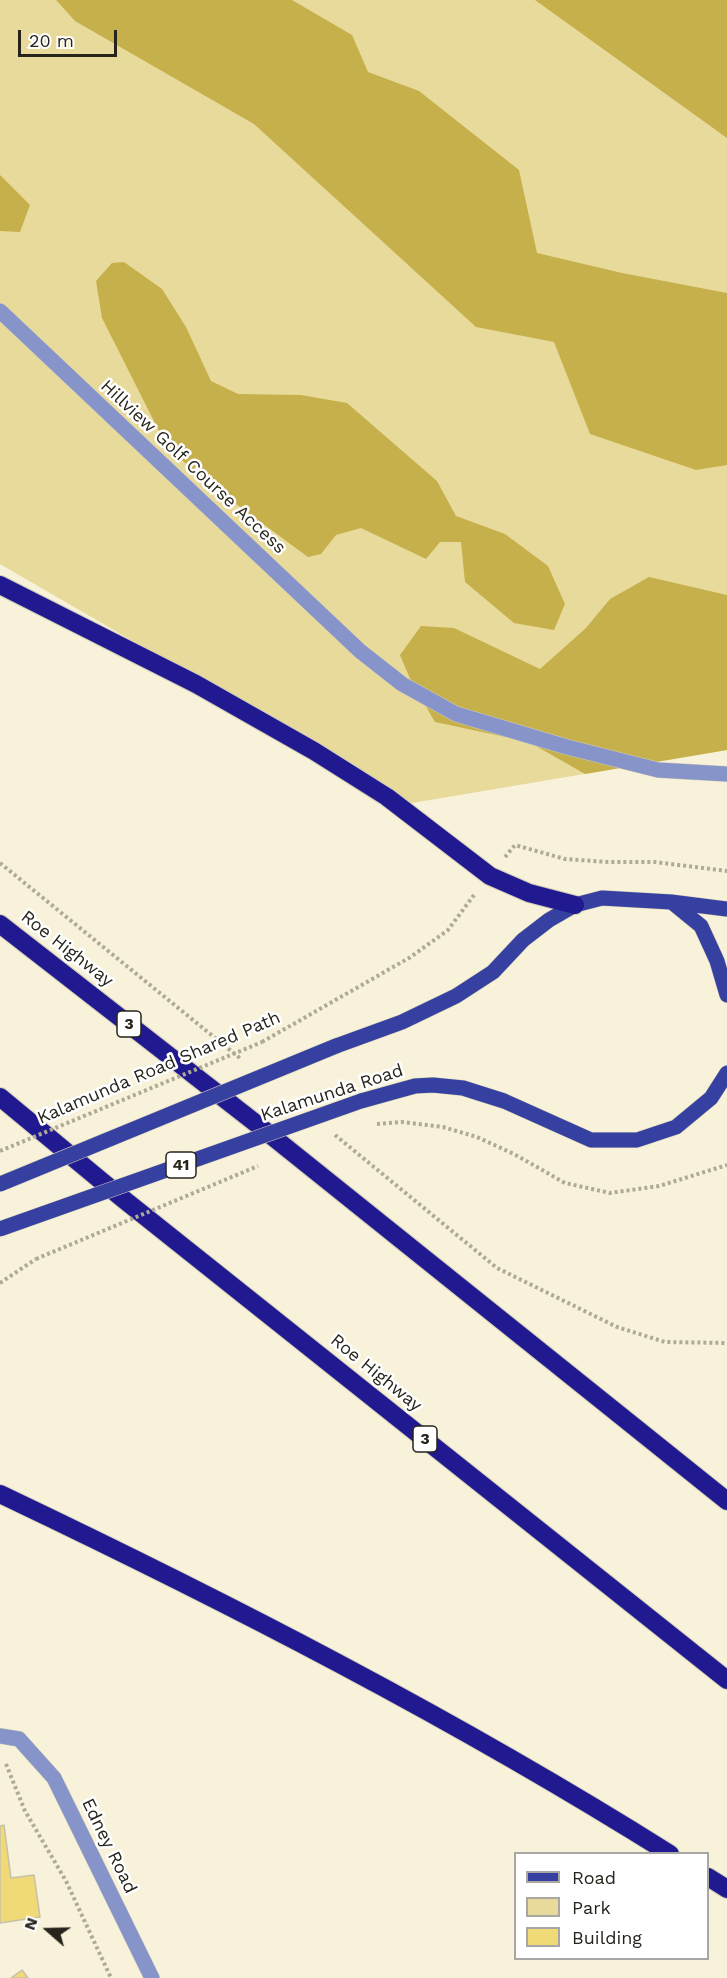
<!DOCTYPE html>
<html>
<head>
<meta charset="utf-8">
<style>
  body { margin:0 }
  #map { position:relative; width:727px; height:1978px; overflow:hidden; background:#f7f2d9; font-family:"Work Sans",sans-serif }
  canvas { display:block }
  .legend { position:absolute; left:514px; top:1852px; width:195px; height:108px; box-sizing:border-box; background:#fff; border:2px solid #a8a7a4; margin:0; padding:8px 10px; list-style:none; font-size:18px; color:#26241b }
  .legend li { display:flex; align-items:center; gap:12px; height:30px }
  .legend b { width:30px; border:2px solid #a8a7a4 }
  .north { position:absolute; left:18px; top:1900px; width:60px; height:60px; -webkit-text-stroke:4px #fff; paint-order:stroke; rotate:290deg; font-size:16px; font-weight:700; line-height:24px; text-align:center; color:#26241b }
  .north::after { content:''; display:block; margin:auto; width:21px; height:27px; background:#26241b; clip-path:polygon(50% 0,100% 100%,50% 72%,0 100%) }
  .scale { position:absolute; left:18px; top:30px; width:99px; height:27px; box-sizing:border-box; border:3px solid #26241b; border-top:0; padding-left:8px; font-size:18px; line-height:21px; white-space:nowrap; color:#26241b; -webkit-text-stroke:4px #fff; paint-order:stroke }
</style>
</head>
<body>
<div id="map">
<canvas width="727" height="1978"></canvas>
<ul class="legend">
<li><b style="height:8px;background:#3640a1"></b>Road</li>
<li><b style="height:16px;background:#e8da9b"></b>Park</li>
<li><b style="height:16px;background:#f0d977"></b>Building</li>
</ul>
<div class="north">N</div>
<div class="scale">20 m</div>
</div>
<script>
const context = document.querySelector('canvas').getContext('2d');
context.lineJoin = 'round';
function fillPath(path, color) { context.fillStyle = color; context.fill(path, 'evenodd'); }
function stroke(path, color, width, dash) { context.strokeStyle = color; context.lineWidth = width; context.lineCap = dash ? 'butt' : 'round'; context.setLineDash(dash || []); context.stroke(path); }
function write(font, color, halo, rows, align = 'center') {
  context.font = font + ' "Work Sans",sans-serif'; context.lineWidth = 5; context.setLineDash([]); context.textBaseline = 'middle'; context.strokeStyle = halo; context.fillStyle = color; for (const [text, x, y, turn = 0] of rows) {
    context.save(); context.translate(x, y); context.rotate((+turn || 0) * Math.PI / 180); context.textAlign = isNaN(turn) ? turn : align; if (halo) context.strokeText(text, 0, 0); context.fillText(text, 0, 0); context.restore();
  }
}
fillPath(new Path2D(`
  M0,0H727V750L412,803L0,564Z`), '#e8da9b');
fillPath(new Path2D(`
  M56,0H292L352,35L368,72L419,91L519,170L537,253L622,273L727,293V465L696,470L590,434L554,342L476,327L254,124L75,21Z
  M535,0H727V138Z
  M0,175L30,205L20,232L0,231Z
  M124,262L162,289L186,327L211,381L238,394L301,395L347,403L437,481L456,516L505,534L548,566L565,604L554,630L514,623L465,582L461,542H440L426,559L361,528L336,535L321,554L308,557L232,501L168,449L102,318L96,281L112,263Z
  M649,577L727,595V750L585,774L529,742L435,722L411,681L400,655L421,626L454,628L540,669L586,628L610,599Z`), '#c6b04c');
const building = new Path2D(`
  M4,1825L11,1878L34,1875L40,1917L0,1923V1826Z
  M22,1970L28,1978H11Z`);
fillPath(building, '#f0d977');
stroke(building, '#c6c1a9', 1.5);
const lane = new Path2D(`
  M0,311L360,651L402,684L456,714L567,747L658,770L727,774`);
const street = new Path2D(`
  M0,1736L19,1739L54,1778L152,1978`);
const primary = new Path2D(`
  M674,904L701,926L717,961L727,995
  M336,1046L402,1022L456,996L493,972L523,940L549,920L575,905L602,898L671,902L727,909
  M361,1101L415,1086L433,1085L463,1088L504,1101L591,1140H637L676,1127L711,1098L727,1073`);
const highway = new Path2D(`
  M0,585L196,684L314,751L387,797L490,876L529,893L575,905
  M0,924L258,1125L727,1501
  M0,1097L122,1198L727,1680
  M0,1494C229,1603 455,1719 670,1854
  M708,1877L727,1889`);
stroke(lane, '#d1cdb7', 16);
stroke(street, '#d1cdb7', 16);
stroke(primary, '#d1cdb7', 16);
stroke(highway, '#d1cdb7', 20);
stroke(new Path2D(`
  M505,857L515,845L565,859L608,862H655L727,871
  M0,863L241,1059
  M262,1042L409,958L448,930L474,895
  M377,1124L402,1122L443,1127L477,1137L514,1154L565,1183L610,1193L659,1186L727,1165
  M335,1135L497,1268L617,1327L665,1342L727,1343
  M0,1283L36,1259
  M6,1764L25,1811L66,1881L111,1978`), '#aeaa97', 4, [3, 3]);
stroke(lane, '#8694ca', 15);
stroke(street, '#8694ca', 15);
stroke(primary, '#3640a1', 15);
stroke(highway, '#21198f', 18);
const primaryBridge = new Path2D(`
  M0,1184L336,1046
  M0,1229L361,1101`);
stroke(primaryBridge, '#d1cdb7', 16, []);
stroke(new Path2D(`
  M0,1151L262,1042
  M36,1259L258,1166`), '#aeaa97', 4, [3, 3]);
stroke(primaryBridge, '#3640a1', 15);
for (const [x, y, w] of [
  [129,1024,24],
  [181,1165,30],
  [425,1439,24]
]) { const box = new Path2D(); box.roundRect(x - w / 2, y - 13, w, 26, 4.5); context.fillStyle = '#fff'; context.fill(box); stroke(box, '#26241b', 1.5); }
write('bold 16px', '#26241b', null, [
  ["3",129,1024],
  ["41",181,1165],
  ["3",425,1439]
]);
write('18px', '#26241b', '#fff', [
  ["Hillview Golf Course Access",193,467,43],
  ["Roe Highway",67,949,38],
  ["Kalamunda Road Shared Path",159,1068,-23],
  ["Kalamunda Road",332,1093,-18],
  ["Roe Highway",376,1373,39],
  ["Edney Road",109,1846,64]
]);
</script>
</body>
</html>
